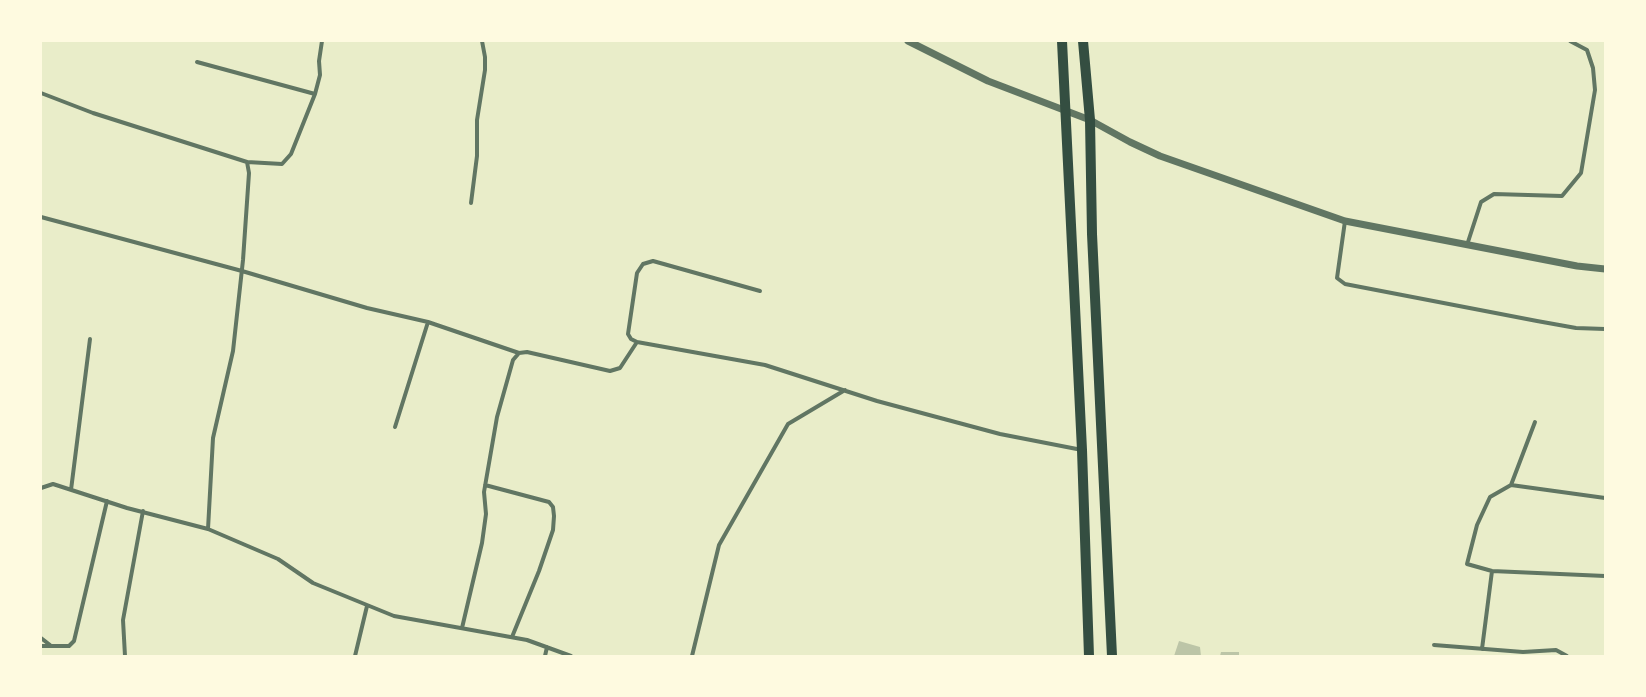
<!DOCTYPE html>
<html>
<head>
<meta charset="utf-8">
<style>
  body { margin:0 }
  #map { position:relative; width:1646px; height:697px; overflow:hidden; background:#e9edc9; font-family:Ubuntu,sans-serif }
  canvas { display:block }
  .frame { position:absolute; inset:0; border:42px solid #fefae0; pointer-events:none }
</style>
</head>
<body>
<div id="map">
<canvas width="1646" height="697"></canvas>
<div class="frame"></div>
</div>
<script>
const context = document.querySelector('canvas').getContext('2d');
context.lineJoin = 'round';
function fillPath(path, color) { context.fillStyle = color; context.fill(path, 'evenodd'); }
function stroke(path, color, width, dash) { context.strokeStyle = color; context.lineWidth = width; context.lineCap = dash ? 'butt' : 'round'; context.setLineDash(dash || []); context.stroke(path); }
fillPath(new Path2D(`
  M1179,641L1200,647L1201,656H1174Z
  M1221,652H1239V656H1220Z`), '#bcc5a7');
stroke(new Path2D(`
  M197,62L315,94
  M41,93L93,113L247,162L249,173L243,260L233,351L213,438L208,529
  M247,162L282,164L291,154L315,94L320,75L319,61L322,41
  M471,203L477,156V120L485,70V57L482,41
  M41,217L242,271L367,308L428,322L519,353
  M1345,221L1337,278L1345,284L1537,321L1576,328L1605,329
  M1467,245L1481,202L1494,194L1562,196L1581,173L1595,90L1593,68L1587,50L1570,41
  M760,291L653,261L643,264L637,273L628,334L631,339L637,342L765,365L877,401L1000,434L1082,450
  M395,427L428,322
  M485,485L549,502L553,507L554,516L553,530L539,571L512,637
  M1511,485L1535,422
  M41,488L53,484L127,508L208,529L278,559L313,583L394,616L527,640L571,656
  M71,490L90,339
  M1605,498L1511,485L1490,497L1477,525L1467,564L1492,571L1605,576
  M462,628L482,543L486,514L484,492L497,417L513,360L519,353L527,352L610,371L620,368L637,342
  M41,638L50,645
  M1434,645L1523,652L1556,650L1567,656
  M41,646H69L74,641L107,501
  M1482,649L1492,571
  M125,656L123,620L143,511
  M355,656L367,606
  M545,656L547,647
  M692,656L719,545L788,424L845,390`), '#617663', 4);
stroke(new Path2D(`
  M908,41L988,81L1090,120L1130,142L1160,156L1345,221L1577,266L1605,269`), '#617663', 7);
stroke(new Path2D(`
  M1062,41L1082,450L1089,656
  M1083,41L1090,120L1092,234L1112,656`), '#344e41', 10);
</script>
</body>
</html>
